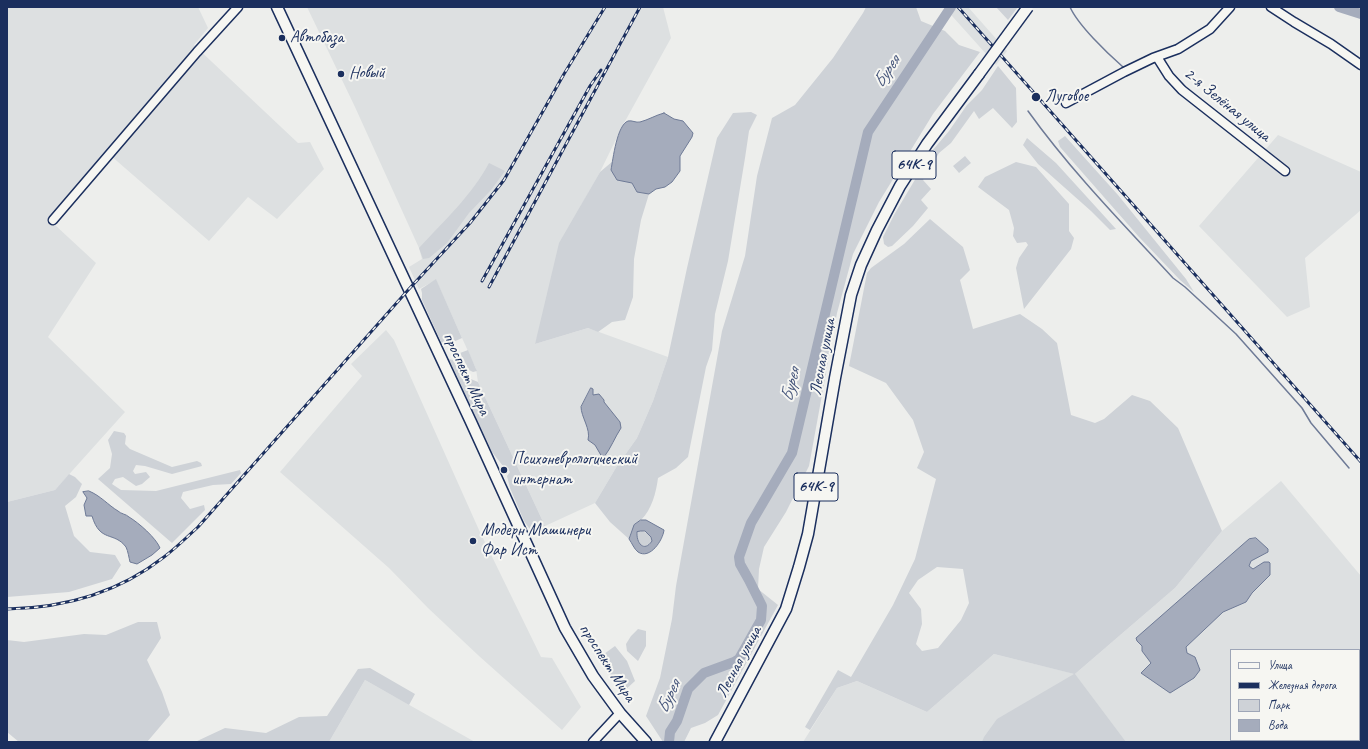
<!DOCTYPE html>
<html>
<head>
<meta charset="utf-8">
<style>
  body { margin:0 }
  #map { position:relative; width:1368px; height:749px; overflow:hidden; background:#edeeec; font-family:Caveat,sans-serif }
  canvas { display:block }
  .frame { position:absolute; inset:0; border:8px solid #1b2f5e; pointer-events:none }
  .legend { position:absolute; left:1230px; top:649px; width:130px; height:92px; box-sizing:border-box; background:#f6f6f2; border:1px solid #9ea6b7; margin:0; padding:5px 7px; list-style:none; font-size:12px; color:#1b2f5e }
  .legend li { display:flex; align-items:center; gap:8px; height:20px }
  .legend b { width:20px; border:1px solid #9ea6b7 }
</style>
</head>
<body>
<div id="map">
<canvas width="1368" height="749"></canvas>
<div class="frame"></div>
<ul class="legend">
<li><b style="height:5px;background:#f6f6f2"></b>Улица</li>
<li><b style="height:5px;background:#1b2f5e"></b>Железная дорога</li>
<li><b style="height:11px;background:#ced2d7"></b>Парк</li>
<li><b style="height:11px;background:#a5acbc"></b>Вода</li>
</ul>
</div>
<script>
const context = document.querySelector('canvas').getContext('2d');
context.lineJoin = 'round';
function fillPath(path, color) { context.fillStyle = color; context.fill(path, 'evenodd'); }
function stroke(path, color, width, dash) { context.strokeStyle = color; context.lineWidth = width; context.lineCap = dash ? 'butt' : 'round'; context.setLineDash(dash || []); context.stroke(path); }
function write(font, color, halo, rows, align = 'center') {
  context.font = font + ' Caveat,sans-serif'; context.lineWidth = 4; context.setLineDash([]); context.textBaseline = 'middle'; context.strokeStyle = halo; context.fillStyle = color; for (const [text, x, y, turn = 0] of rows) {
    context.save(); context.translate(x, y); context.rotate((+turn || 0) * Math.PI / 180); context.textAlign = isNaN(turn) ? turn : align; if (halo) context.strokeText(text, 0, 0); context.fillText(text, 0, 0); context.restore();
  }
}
fillPath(new Path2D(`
  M7,7H198L208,28L194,45L298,143L310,142L324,169L277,219L248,197L209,241L110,155L55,225L96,263L48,337L125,412L55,490L7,502Z
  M307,7H663L671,38L623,125L600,172L582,204L535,344L588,328L668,357L653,401L637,438L617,466L595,503L545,526L478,382L476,369L436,280L419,289L409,267L422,259L419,248L355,107Z
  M944,7H968L1007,51L996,65Z
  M1278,135L1361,172V210L1305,258L1310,307L1287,317L1199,226Z
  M386,330L394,340L479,530L541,657L552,658L581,707L562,730L479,656L428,608L389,568L280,472L362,376L351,364Z
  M1281,481L1361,576V742H803L837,688L857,681L927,712L994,654L1075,674L1175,588L1222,531ZM1231,650H1359V740H1231Z
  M365,680L475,742H329Z`), '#dde0e1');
fillPath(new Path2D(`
  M866,7H916L921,21L945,31L959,45L980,52L933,114L879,202L853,254L837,313L809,466L786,512L764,547L759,569L758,589L778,605L718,715L705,723L691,728L684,742H663L646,716L660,678L672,619L676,586L722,331L745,256L757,176L772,118L795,105L833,58L863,13Z
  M996,7H1018L1008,20Z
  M998,66L1016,88L1017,122L1012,128L993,108L979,119L974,111L951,143L939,153L923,180L931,189L921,200L928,208L913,226L892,246L888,247L884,244L883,237L894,215L932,151L949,131L967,105L982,90Z
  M751,112L757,115L749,131L745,158L728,261L715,314L712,350L706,367L688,457L676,468L658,478C656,493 652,509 641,520C634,528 632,527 629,539L610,522L595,503L617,466L637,438L653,401L668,357L687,268L717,138L733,113Z
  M1065,136L1118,195L1186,279L1194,292L1180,280L1139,237L1060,147L1058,141Z
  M1027,138L1056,163L1116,229L1110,230L1091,211L1038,164L1023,145Z
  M965,156L971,163L959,173L953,166Z
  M613,161L611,170L632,183L637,192L649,194L641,220L634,259L633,297L625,320L612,322L598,332L588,328L535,344L559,243L600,172Z
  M1016,162L1036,167L1069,204V231L1074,238L1071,249L1024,309L1016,268L1019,258L1028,245L1026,242L1017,243L1013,236L1014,228L1009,210L978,187L985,177Z
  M489,163L505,171L491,190L469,213L447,243L429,258L423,259L419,248C444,221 472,195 489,163Z
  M930,219L963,247L970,270L960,280L973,329L1020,314L1042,329L1057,343L1071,415L1095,423L1104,419L1132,395L1150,401L1178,428L1222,531L1175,588L1075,674L1126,742H982L984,737L997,719L1074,674L994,654L927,712L857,681L837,688L810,730L805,727L838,670L851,677L893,605L915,559L936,479L917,468L924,452L913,420L886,383L849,366L867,273L871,268L904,244ZM937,567L963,569L969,603L961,620L938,648L922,651L916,644L922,624L921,609L909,593L918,580Z
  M436,279L462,338L449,344H442L422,300V293L421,289Z
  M468,350L476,369L477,371L473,372L469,370L460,353Z
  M449,359L453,360L461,375L478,382L545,526L534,535L524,521L510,488L507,476L510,472L506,467L503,466L492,452Z
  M114,431L124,433L126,436L125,444L130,449L172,467L197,461L201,463L202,466L172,474L145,466L136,465L133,471L135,474L146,472L150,477L142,484L136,486L123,477L115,479L112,484L121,490L156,491L240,470L241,473L231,484L213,485L183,492L181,498L190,509L204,505L205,510L172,543L98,479L110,468L112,454L108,440Z
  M69,474L75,477L82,484L76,497L65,506L74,536L90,552L115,555L121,565L112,579L69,592L7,597V502L55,490Z
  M641,531C647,532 651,535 652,541C644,553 636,543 637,532Z
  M138,622H157L161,638L147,660L162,692L170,715L147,742H19L7,732V640L24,642L84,634L106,635Z
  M638,629L646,631V646L638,661L627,651L626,644L631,636Z
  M615,646L627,661L635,681L624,691L602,664L604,654Z
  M370,668L415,694L409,705L365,680L329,742H195L225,728L266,733L299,717L327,716L358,669Z`), '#ced2d7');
const water = new Path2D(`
  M664,113L674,119L683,121L693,133L692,137L680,156V171L672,182L665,187L656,189L649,194L637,192L632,183L617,180L611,170C613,159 617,125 628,121C632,120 636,123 640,122C648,120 656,115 664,113Z
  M591,388L593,389V395L599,394L604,400V402L620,422L621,428C615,437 611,448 604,457H602L595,445L588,440C591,429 581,417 581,407Z
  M89,491C101,496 108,505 118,511C121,514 126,514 129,517C139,523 156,538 160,548L152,555L137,564L130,562C129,558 128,551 126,547C114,531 100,543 92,516H86L84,505L87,498L83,492Z
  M641,520H646L664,530C663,540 650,560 638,552C634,549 632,543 629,539L634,525ZM641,531H645L651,537L652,541C644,553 636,543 637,532Z
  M1256,538L1268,549V552L1251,561L1249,566L1253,569L1264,562H1269L1270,563V575L1252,593L1246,602L1223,612L1186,647L1187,653L1195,657L1200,670L1194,678L1170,693L1141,673L1151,663L1142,651V646L1137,641L1136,638L1249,539Z`);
fillPath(water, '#a5acbc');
stroke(water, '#6e7a96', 1);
stroke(new Path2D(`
  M1070,7C1078,25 1107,53 1123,67
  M1028,111C1071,171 1123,224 1173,278L1185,287L1236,334L1302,408L1311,423L1349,468`), '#6e7a96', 1.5);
stroke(new Path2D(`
  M1339,7L1361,14
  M669,742L670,732L677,721L688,689L704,673L734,662L739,659L761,620L762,606L749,580L740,564L739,557L751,523L792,453L868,132L951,7`), '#a5acbc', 10);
const minor = new Path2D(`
  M1271,7L1294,22L1331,44L1361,65
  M1157,57L1169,76L1182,90L1285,171
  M1066,103L1124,72L1153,58L1178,49L1210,29L1230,7
  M53,220L197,52L238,7
  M593,742L620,713`);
const major = new Path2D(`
  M277,7L471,422L565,628L593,676L620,713L646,742
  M715,742L786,609L799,567L808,534L835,378L851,295L861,265L877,230L900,186L927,144L979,74`);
stroke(minor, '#1b2f5e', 11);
stroke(major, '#1b2f5e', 13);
stroke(minor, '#f6f6f2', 8);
stroke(major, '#f6f6f2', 10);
const rail = new Path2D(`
  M958,7L1361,462
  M482,281L590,86L601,70
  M489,287L640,7
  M7,609C64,608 118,593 164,557C176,548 187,537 198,527L409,289L470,223L504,180L564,74L605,7`);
stroke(rail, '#1b2f5e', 3);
stroke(rail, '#f6f6f2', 1.5, [4.5]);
const majorBridge = new Path2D(`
  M979,74L1028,7`);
stroke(majorBridge, '#1b2f5e', 13, []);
stroke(majorBridge, '#f6f6f2', 10);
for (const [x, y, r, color] of [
  [282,38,4,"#1b2f5e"],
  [341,74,4,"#1b2f5e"],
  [1036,97,5,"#1b2f5e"],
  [504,470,4,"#1b2f5e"],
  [473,541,4,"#1b2f5e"]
]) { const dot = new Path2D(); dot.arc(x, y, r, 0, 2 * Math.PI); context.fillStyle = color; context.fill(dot); stroke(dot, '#f6f6f2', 1.5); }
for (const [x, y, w] of [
  [914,165,44],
  [816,487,44]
]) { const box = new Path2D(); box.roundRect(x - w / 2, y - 14, w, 28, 3); context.fillStyle = '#f6f6f2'; context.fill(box); stroke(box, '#1b2f5e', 1); }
write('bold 16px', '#1b2f5e', null, [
  ["64К-9",914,165],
  ["64К-9",816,487]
]);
write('17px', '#1b2f5e', '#f6f6f2', [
  ["Автобаза",290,38],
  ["Новый",349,74],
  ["Луговое",1045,97],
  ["Психоневрологический",512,460],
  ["интернат",512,480],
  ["Модерн Машинери",481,531],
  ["Фар Ист",481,551]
], 'left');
write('17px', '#1b2f5e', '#f6f6f2', [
  ["2-я Зелёная улица",1227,105,39],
  ["Лесная улица",823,357,-79],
  ["проспект Мира",466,374,65],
  ["Лесная улица",739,662,-62],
  ["проспект Мира",607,663,57]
]);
write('italic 18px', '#44547a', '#f6f6f2', [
  ["Бурея",887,72,-57],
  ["Бурея",791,385,-77],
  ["Бурея",669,697,-65]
]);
</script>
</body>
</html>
